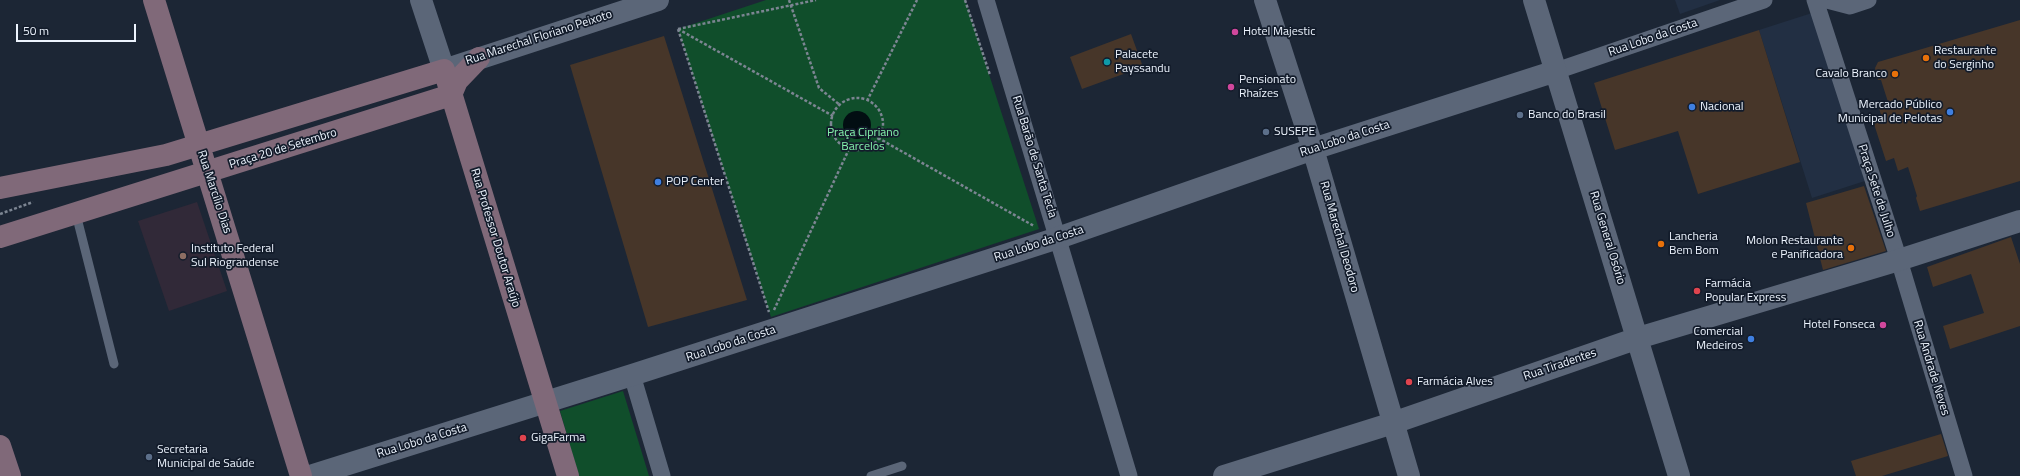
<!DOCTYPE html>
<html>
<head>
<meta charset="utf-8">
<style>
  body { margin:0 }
  #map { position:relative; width:2020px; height:476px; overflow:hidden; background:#1c2635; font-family:"Titillium Web",sans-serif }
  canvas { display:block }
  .scale { position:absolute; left:16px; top:24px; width:120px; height:18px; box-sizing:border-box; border:2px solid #edf4fe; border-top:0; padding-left:5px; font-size:12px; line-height:14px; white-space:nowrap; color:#edf4fe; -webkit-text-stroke:3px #131c2b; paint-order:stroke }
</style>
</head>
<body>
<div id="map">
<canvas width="2020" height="476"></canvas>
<div class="scale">50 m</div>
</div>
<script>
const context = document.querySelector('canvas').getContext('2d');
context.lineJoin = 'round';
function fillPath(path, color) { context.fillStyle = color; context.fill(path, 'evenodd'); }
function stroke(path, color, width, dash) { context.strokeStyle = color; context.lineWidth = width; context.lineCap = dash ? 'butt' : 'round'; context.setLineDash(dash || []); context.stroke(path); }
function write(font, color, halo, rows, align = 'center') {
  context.font = font + ' "Titillium Web",sans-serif'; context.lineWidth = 3.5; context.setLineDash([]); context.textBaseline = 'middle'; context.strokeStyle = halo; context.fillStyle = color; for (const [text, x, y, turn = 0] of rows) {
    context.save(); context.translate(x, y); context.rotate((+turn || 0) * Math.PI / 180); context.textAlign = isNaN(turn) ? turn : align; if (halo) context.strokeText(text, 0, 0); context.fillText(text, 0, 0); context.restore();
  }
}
fillPath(new Path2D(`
  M1675,0H1720L1680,14Z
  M1812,13L1865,181L1812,198L1759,30Z`), '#222f43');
fillPath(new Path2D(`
  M197,202L227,291L169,311L138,221Z`), '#312938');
fillPath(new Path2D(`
  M766,0H965L1039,229L771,317L678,29Z
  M623,391L649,476H579L560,411Z`), '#104e2b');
fillPath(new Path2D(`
  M843 125a14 14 0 1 1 28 0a14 14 0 1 1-28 0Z`), '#020e12');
fillPath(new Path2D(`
  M2020,20V181L1920,211L1916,198L1917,196L1908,167L1898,171L1894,158L1886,161L1873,121L1882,118L1878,105L1888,102L1881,80H1878L1875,68L1878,62Z
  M1759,30L1800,162L1698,194L1678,131L1615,150L1594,83Z
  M1131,34L1143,67L1082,89L1070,57Z
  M664,36L747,300L648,327L570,65Z
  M1864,186L1886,251L1823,270L1806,203Z
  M2011,237L2020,264V326L1950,349L1943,326L1984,313L1971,274L1933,287L1927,267Z
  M1941,434L1948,456L1882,476H1856L1851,461Z`), '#473629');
stroke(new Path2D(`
  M789,0L819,88L840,105
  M965,0L990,75
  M678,29L769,312
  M678,29L833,116
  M678,29L816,0
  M831 124a26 26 0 1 1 52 0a26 26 0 1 1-52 0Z
  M867,101L917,0
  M878,138L1034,226
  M0,214L33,202
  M774,310L849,149`), '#7c8592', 2.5, [3, 2]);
stroke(new Path2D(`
  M76,214L114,364
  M871,476L902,466`), '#5b6678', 9);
stroke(new Path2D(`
  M986,0L1129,476
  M1815,0L1899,260L1964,476
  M1827,0L1850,6L1868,0
  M1556,71L1764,0
  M632,375L662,476`), '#5b6678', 17);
stroke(new Path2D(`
  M421,0L444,70L658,0
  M1265,0L1313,149L1409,476
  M1534,0L1679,476
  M310,476L632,375L1058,238L1313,149L1556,71
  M1224,476L1393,423L1638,338L1899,260L2020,221`), '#5b6678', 22);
stroke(new Path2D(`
  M154,0L301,476
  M451,95L457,81L479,58
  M0,188L166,155L444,70L568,476
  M0,237L451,95
  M0,446L10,476`), '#806979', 22);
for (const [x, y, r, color] of [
  [1235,32,4,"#d1479c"],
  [1926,58,4,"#e8710a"],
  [1107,62,4,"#0f9aa8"],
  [1895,74,4,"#e8710a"],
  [1231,87,4,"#d1479c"],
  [1692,107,4,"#3f7fe0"],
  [1950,112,4,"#3f7fe0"],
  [1520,115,4,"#5c6f8a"],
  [1266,132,4,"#5c6f8a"],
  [658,182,4,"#3f7fe0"],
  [1661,244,4,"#e8710a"],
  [1851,248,4,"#e8710a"],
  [183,256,4,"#8d6e63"],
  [1697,291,4,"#e0444e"],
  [1883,325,4,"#d1479c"],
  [1751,339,4,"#3f7fe0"],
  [1409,382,4,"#e0444e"],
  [523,438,4,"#e0444e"],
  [149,457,4,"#5c6f8a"]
]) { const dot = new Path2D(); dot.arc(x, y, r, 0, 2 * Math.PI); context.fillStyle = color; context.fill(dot); stroke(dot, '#131c2b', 1.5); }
write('12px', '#edf4fe', '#131c2b', [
  ["Hotel Majestic",1243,32],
  ["Restaurante",1934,51],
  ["do Serginho",1934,65],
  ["Palacete",1115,55],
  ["Payssandu",1115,69],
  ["Cavalo Branco",1887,74,"right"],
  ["Pensionato",1239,80],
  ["Rhaízes",1239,94],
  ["Mercado Público",1942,105,"right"],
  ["Municipal de Pelotas",1942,119,"right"],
  ["Nacional",1700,107],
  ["Banco do Brasil",1528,115],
  ["SUSEPE",1274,132],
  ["POP Center",666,182],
  ["Lancheria",1669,237],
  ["Bem Bom",1669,251],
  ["Molon Restaurante",1843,241,"right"],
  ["e Panificadora",1843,255,"right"],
  ["Instituto Federal",191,249],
  ["Sul Riograndense",191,263],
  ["Farmácia",1705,284],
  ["Popular Express",1705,298],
  ["Hotel Fonseca",1875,325,"right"],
  ["Comercial",1743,332,"right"],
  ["Medeiros",1743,346,"right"],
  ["Farmácia Alves",1417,382],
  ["GigaFarma",531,438],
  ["Secretaria",157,450],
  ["Municipal de Saúde",157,464]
], 'left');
write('12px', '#edf4fe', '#131c2b', [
  ["Rua Marechal Floriano Peixoto",539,38,-18],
  ["Rua Lobo da Costa",1653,38,-19],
  ["Rua Lobo da Costa",1345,139,-18],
  ["Praça 20 de Setembro",283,149,-17],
  ["Rua Barão de Santa Tecla",1034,157,73],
  ["Praça Sete de Julho",1876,191,72],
  ["Rua Marcílio Dias",214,192,72],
  ["Rua Marechal Deodoro",1339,237,74],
  ["Rua Professor Doutor Araújo",495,238,73],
  ["Rua General Osório",1607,238,73],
  ["Rua Lobo da Costa",1039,244,-18],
  ["Rua Lobo da Costa",731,344,-18],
  ["Rua Tiradentes",1560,365,-19],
  ["Rua Andrade Neves",1931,368,73],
  ["Rua Lobo da Costa",422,441,-17]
]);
write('12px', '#85f3ac', '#131c2b', [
  ["Praça Cipriano",863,133],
  ["Barcelos",863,147]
]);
</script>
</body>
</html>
